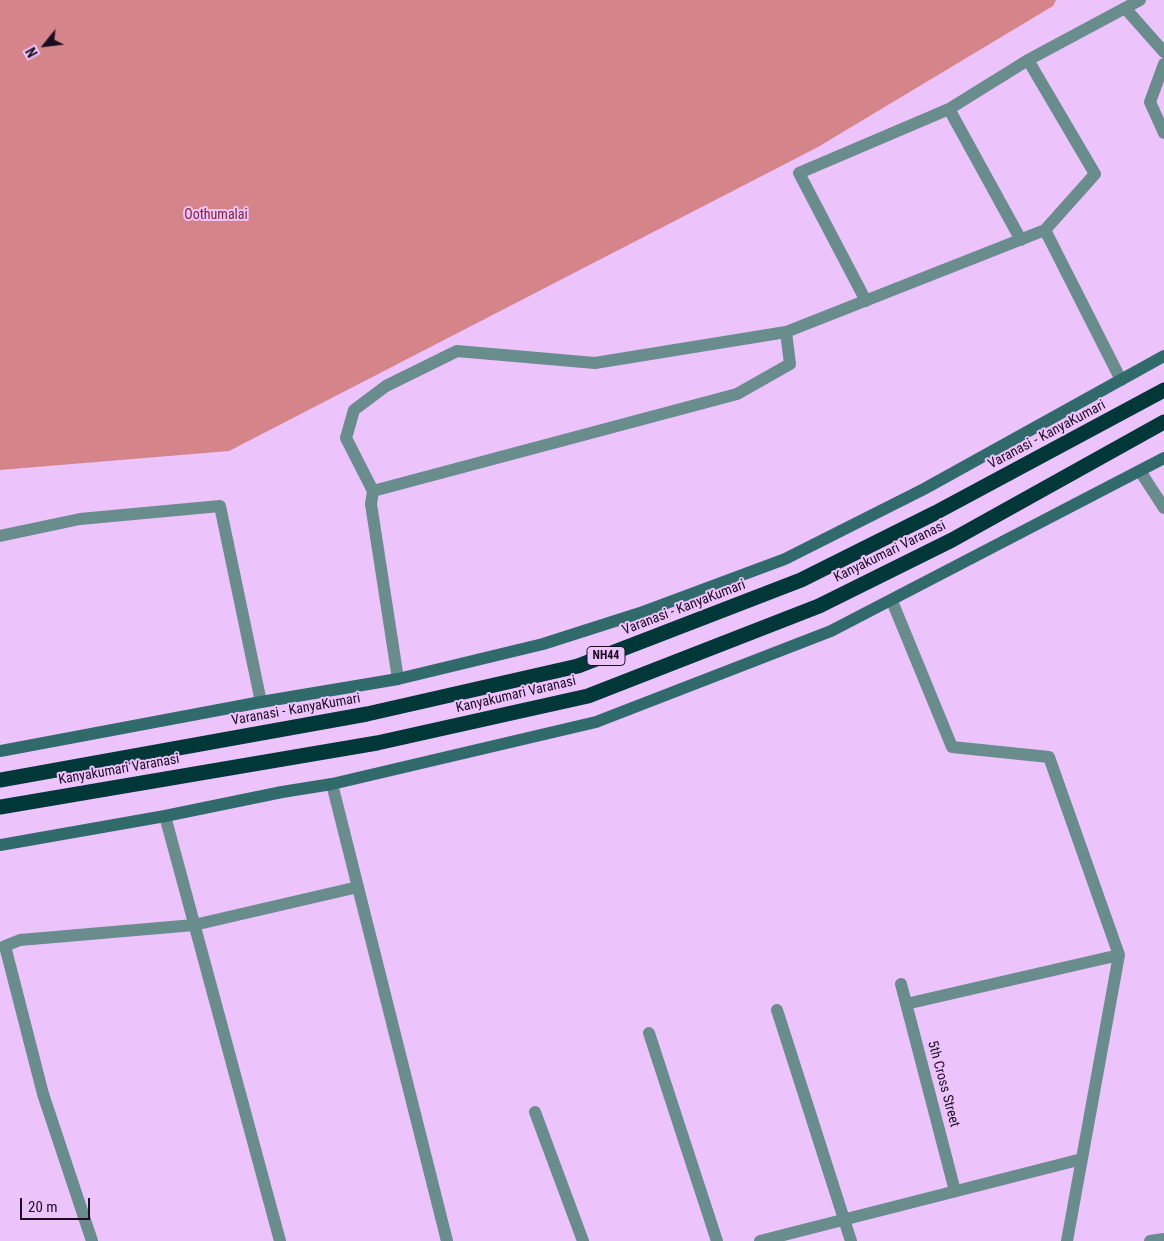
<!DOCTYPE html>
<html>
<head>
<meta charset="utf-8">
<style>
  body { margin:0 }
  #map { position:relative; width:1164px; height:1241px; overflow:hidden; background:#edc3fc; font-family:"Roboto Condensed",sans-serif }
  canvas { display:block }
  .north { position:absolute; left:20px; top:20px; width:50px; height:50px; -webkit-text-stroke:4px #edc3fc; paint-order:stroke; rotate:241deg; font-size:14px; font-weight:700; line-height:20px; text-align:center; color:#1c0d21 }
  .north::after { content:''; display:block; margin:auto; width:18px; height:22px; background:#1c0d21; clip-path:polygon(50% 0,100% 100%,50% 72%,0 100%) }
  .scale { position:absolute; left:20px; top:1198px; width:70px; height:22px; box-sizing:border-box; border:2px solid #1c0d21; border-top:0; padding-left:6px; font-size:15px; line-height:18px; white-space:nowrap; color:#1c0d21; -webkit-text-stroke:4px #edc3fc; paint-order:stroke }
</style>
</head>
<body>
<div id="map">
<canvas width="1164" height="1241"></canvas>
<div class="north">N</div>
<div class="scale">20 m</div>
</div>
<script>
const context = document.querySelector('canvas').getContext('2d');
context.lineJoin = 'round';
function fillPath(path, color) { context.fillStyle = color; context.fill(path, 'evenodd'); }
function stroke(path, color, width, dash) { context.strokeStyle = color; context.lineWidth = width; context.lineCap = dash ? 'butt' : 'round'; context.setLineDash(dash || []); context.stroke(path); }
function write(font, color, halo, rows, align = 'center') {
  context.font = font + ' "Roboto Condensed",sans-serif'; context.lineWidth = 4; context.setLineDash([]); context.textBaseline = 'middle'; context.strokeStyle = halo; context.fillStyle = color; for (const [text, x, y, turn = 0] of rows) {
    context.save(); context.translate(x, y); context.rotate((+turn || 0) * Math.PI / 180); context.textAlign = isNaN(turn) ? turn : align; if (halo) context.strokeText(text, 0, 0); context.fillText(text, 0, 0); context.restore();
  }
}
fillPath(new Path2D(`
  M0,0H1056L1053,6L818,147L229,451L0,470Z`), '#d58589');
stroke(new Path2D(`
  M373,491L371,504L398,679
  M0,536L80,519L220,506L261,702`), '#698d8d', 12);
stroke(new Path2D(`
  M1125,8L1164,52
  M1164,64L1150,102L1164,133
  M1045,230L1095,174L1028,60L1140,0
  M1021,240L949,109L1028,60
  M866,301L799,173L949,109
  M786,332L790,364L737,394L373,491L346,438L354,410L386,386L457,351L595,363L786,332L1045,230L1121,380
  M1140,471L1164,508
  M892,601L952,747L1049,757L1119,955L1067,1241
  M332,784L447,1241
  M165,816L280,1241
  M901,984L955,1191
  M906,1004L1119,955
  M777,1010L851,1241
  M649,1033L717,1241
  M535,1112L583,1241
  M92,1241L43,1094L5,946L20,940L194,925L358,887
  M760,1241L1082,1159
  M1150,1241L1164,1239`), '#698d8d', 12);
stroke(new Path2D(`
  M0,751L261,702L398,679L543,644L640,613L785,559L924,489L1164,356
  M0,845L165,816L282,792L332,784L596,722L831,631L1164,458`), '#306a6b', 12);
stroke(new Path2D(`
  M0,780L367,714L578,666L801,580L935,513L1164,390
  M0,807L377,743L588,696L819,606L952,540L1164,422`), '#003738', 15);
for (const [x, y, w] of [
  [606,656,38]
]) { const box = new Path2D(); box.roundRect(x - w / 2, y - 9.5, w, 19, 4); context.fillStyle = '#edc3fc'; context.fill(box); stroke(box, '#1c0d21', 1); }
write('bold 12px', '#1c0d21', null, [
  ["NH44",606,656]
]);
write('14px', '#832532', '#edc3fc', [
  ["Oothumalai",216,215]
]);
write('14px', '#1c0d21', '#edc3fc', [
  ["Varanasi - KanyaKumari",1047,435,-28],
  ["Kanyakumari Varanasi",890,552,-26],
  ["Varanasi - KanyaKumari",684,608,-21],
  ["Kanyakumari Varanasi",516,695,-13],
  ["Varanasi - KanyaKumari",296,710,-10],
  ["Kanyakumari Varanasi",119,770,-10],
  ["5th Cross Street",943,1084,75]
]);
</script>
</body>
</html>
